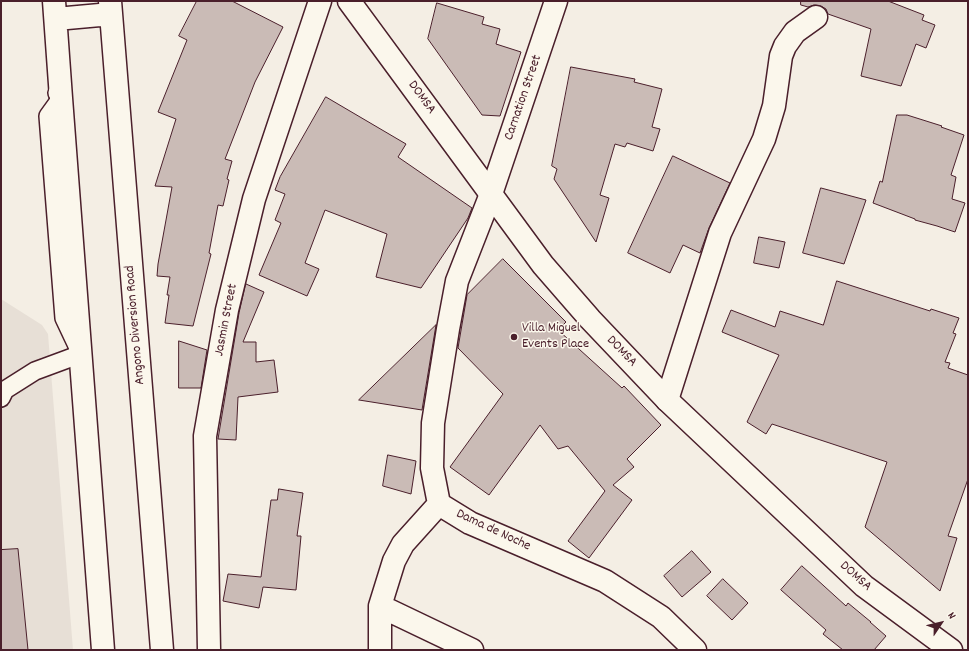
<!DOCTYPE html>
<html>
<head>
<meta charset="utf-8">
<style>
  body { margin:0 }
  #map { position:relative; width:969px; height:651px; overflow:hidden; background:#f4eee4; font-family:Dekko,sans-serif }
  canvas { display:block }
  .frame { position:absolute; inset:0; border:2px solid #4a1f2b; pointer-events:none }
  .north { position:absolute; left:921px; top:603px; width:40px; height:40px; -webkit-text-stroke:3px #fbf7ec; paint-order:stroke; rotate:55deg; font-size:11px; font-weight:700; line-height:16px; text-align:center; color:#4a1f2b }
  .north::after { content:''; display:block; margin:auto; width:14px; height:18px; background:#4a1f2b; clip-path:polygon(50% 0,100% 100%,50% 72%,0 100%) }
</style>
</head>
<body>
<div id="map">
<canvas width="969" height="651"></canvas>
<div class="frame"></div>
<div class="north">N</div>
</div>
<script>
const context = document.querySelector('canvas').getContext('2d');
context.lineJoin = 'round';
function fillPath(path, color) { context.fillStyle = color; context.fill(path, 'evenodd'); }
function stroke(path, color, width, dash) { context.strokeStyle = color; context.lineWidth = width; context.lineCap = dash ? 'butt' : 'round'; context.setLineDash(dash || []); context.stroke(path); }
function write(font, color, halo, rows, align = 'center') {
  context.font = font + ' Dekko,sans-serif'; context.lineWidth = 3; context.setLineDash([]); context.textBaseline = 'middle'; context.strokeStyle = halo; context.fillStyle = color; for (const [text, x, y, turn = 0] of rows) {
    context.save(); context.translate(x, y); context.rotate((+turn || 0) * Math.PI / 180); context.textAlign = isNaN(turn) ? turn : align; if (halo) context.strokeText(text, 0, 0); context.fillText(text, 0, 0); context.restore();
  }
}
fillPath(new Path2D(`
  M1,299L42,325L48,334L73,650H1Z`), '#e7dfd6');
const building = new Path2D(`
  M197,1H232L283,27L255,82L225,159L232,161L227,179L229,180L223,206L218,205L209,253L211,254L193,326L165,323L169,295H167L170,277L157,276L158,264L172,187L155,186L176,119L158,112L187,40L179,36Z
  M801,1H888L924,15L922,20L935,25L926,48L916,44L901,86L861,76L871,29L828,14L826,9L821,6L814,5L808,7L801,5Z
  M437,3L484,17L482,24L500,29L496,44L521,52L500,116L482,115L428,39Z
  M571,67L635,79L634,82L662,89L652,127L660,129L653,151L627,143L625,147L615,144L600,195L609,198L596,242L554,179L557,169L552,166Z
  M326,97L406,144L398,157L472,208L468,218L421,288L376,277L387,234L325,210L305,263L319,269L307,296L259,275L281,223L275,220L285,194L275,190L280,177Z
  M897,115H907L942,126L941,127L964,135L951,175L956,177L952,199L965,203L955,232L937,226L915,220V219L873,203L880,181L882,182Z
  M673,156L730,183L709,228L700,253L683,245L670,273L628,253Z
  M821,188L866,200L844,264L803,253Z
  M759,237L785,242L779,268L754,263Z
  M503,259L566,322L558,330L622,388L624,386L661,425L627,459L634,467L613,485L632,500L589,558L568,541L605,491L568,446L558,449L540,425L489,495L450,467L503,394L458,348L467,295Z
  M837,281L930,311L931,309L959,318L953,333L956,334L945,362L950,363L948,368L968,375V479L948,536L957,538L940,591L865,527L887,462L772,424L766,434L747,422L779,355L722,332L731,310L775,327L780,311L823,325Z
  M246,284L264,292L243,342H256V362L274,360L278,392L238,397L236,440L218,439L239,313Z
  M436,325L422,410L359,400Z
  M179,341L207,350L201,388H179Z
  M388,455L416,461L411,494L383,486Z
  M279,489L303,493L297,536H301L296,590L263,587L259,608L223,601L228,574L261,577L271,500H277Z
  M18,549L28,650H1V550Z
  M692,551L711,572L682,597L664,576Z
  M802,566L846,606L848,603L871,622H870L886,636L874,650H843L823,634L826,630L781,590Z
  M723,579L748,603L732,620L707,596Z`);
fillPath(building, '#cabbb6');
stroke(building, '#4a1f2b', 1);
const lane = new Path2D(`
  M1,398L5,390L35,371L81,354L64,318L48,116L61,98L57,93`);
const street = new Path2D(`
  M556,1L491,194L457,281L448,329L433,423L432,468L439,504L470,523L605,581L661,617L695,650
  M667,400L720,233L764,139L774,106L781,56L785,46L795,32L816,17
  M380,606L472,650
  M209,650L205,436L227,310L254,199L320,1
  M380,650V606L394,561L403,544L439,504`);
const secondary = new Path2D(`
  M349,1L543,265L590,319L667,400L864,586L951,650`);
const primary = new Path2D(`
  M54,1L61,98L103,650
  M110,1L162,650
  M56,19L111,14`);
stroke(lane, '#4a1f2b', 20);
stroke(street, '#4a1f2b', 25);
stroke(secondary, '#4a1f2b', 25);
stroke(primary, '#4a1f2b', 25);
stroke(lane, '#fbf7ec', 17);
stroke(street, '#fbf7ec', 22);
stroke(secondary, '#fbf7ec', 22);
stroke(primary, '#fbf7ec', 22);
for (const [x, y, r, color] of [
  [514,337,4,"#4a1f2b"]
]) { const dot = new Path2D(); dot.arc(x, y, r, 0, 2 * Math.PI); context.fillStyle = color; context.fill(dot); stroke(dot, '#fbf7ec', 1.5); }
write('14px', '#4a1f2b', '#fbf7ec', [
  ["DOMSA",421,98,54],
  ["Carnation Street",524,98,-71],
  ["Jasmin Street",227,320,-79],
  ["Angono Diversion Road",136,325,-95],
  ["DOMSA",621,352,46],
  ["Dama de Noche",493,531,25],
  ["DOMSA",855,577,42]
]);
write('14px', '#4a1f2b', '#fbf7ec', [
  ["Villa Miguel",522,329],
  ["Events Place",522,345]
], 'left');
</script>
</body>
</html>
